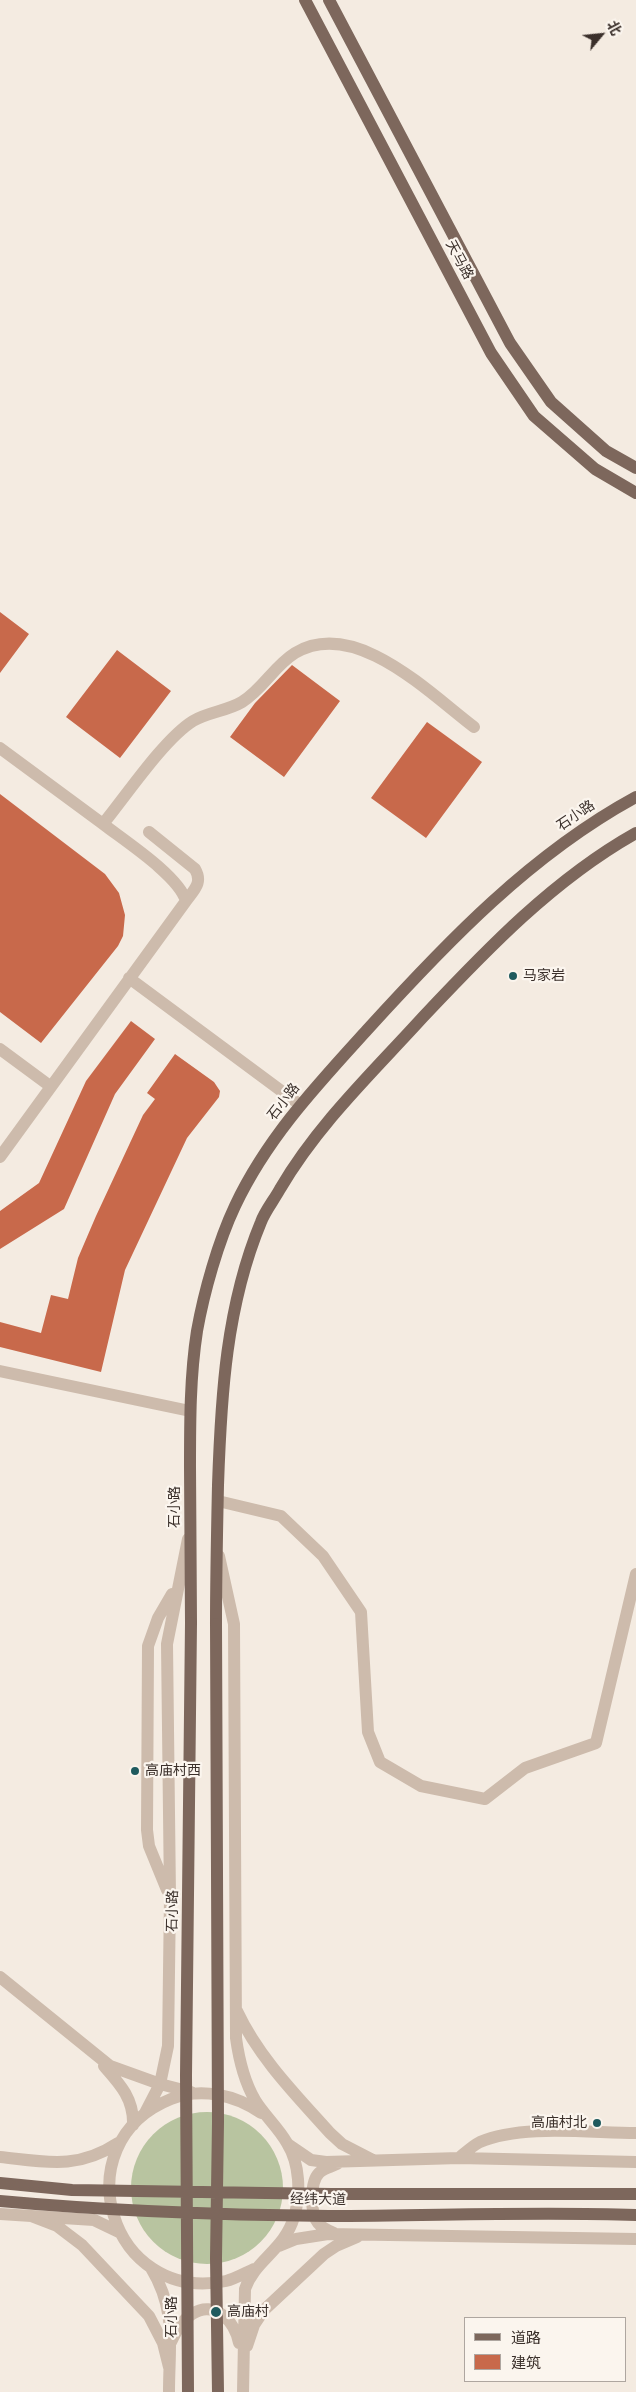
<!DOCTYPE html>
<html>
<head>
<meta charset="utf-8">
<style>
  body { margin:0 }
  #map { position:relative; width:636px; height:2392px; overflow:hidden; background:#f4ebe1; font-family:Arial,"Noto Sans SC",sans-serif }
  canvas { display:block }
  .legend { position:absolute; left:464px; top:2317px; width:162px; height:65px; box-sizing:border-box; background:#fbf5ee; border:1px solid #aea6a0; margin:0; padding:6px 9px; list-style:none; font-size:15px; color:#3b302b }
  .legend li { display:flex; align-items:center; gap:10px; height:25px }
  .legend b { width:25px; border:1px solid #aea6a0 }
  .north { position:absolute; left:576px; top:10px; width:50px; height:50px; -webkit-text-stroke:4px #fbf5ee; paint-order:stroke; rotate:62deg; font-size:14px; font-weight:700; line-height:20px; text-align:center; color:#3b302b }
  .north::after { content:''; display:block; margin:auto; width:18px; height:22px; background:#3b302b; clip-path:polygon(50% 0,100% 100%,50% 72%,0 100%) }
</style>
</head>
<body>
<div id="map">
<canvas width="636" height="2392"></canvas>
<ul class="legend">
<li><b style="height:6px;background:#7d675c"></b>道路</li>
<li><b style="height:14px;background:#c8694b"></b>建筑</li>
</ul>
<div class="north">北</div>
</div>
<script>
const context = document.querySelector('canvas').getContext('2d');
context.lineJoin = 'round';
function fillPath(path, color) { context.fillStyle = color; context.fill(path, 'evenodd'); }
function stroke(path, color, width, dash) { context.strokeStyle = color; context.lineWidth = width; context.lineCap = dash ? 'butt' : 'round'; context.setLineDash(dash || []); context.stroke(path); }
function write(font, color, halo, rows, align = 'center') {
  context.font = font + ' Arial,"Noto Sans SC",sans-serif'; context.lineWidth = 4.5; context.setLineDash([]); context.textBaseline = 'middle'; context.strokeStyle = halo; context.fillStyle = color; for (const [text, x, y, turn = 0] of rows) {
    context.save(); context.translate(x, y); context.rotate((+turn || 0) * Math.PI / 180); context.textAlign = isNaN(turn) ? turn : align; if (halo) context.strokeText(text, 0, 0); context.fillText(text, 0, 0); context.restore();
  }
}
fillPath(new Path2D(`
  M131 2188a76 76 0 1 1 152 0a76 76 0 1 1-152 0Z`), '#b8c4a0');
fillPath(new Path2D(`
  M0,612L29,634L0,673Z
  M117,650L171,691L120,758L66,717Z
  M292,665L340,701L284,777L230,737L255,703Z
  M427,722L482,762L426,838L371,798Z
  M0,794L105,874L119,893L125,915L123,936L118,946L41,1043L0,1012Z
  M131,1021L155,1039L115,1094L64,1209L0,1249V1211L39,1183L86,1081Z
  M175,1054L214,1082L220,1091L219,1097L187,1138L125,1270L101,1372L0,1347V1322L41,1333L51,1295L68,1299L78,1258L96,1216L143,1115L155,1099L147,1093Z`), '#c8694b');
stroke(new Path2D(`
  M0,748L103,824
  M149,832L195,869C203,883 194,890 186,901
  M129,978L299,1104
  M0,1049L50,1086
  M0,1157L186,901C179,876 125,841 103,824C126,796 164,739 193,721C208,712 227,711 242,702C263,689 274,666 295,653C355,617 429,693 474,727
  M0,1371L190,1411
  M218,1501L281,1516L323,1556L361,1612L368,1732L380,1762L421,1786L485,1799L525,1768L596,1743L636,1574
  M219,1556L234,1624L236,2038C239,2060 244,2081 255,2100C264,2115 278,2127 287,2143C300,2164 301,2194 294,2217C285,2249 254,2261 245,2289L243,2392
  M167,1890L149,1846L147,1830L148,1646L158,1618L172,1594
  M0,1977L110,2066L160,2084L191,2092
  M237,2011C259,2058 296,2095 330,2133L342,2144L373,2160
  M104,2066C120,2084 134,2099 133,2125
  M145,2113L160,2084L168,2046L170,1897L167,1644L188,1539
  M289,2145L311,2160L326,2162L459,2158L636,2162
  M0,2157C46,2162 77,2170 118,2143
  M459,2158C465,2153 472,2146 480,2142C521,2124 591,2133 636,2133
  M0,2214L94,2220L119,2232
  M31,2216L57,2226L82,2245L149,2316L163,2343L169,2367
  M334,2233C329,2231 322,2228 318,2223C310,2213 310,2182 319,2173C324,2168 331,2167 337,2164
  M279,2246L296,2239L328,2234L636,2239
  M151,2268C177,2311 169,2344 169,2392
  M254,2269C245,2273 235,2279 226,2281C110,2305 61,2143 171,2099C201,2087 236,2095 261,2113
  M171,2342C176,2332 182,2320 192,2314C215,2299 235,2322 239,2343
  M247,2346L254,2325L264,2310L324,2254L336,2246L357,2237`), '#cdbbac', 12);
stroke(new Path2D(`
  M305,0L491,353L534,416L595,469L636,493
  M329,0L510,343L551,402L606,451L636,468
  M191,1623C191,1571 190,1519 190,1467C190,1422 190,1376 197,1331C204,1292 218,1242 235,1206C267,1138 317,1085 367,1030C447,942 531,854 636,797
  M216,1624C216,1578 217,1532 218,1485C221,1396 226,1306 261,1222C265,1211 274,1200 280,1189C318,1124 373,1072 423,1017C487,949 554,879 636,833`), '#7d675c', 12);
stroke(new Path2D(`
  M216,1624L218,2122L216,2258L218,2392
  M0,2183L72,2190L331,2194H636
  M0,2201C109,2211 220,2215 329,2216C432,2216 534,2211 636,2215
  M188,2392L186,2075L191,1623`), '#7d675c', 12);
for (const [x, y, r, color] of [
  [513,976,5,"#1f5a5e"],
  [135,1771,5,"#1f5a5e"],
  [597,2123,5,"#1f5a5e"],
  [216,2312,6,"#1f5a5e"]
]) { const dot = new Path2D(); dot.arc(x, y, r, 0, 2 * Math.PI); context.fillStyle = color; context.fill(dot); stroke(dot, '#fbf5ee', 2); }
write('14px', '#3b302b', '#fbf5ee', [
  ["天马路",459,260,62],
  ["石小路",576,816,-34],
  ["石小路",284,1102,-52],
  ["石小路",175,1507,-90],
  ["石小路",173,1911,-89],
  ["经纬大道",318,2200,1],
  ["石小路",172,2317,-90]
]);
write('14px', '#3b302b', '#fbf5ee', [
  ["马家岩",523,976],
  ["高庙村西",145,1771],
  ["高庙村北",587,2123,"right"],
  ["高庙村",227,2312]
], 'left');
</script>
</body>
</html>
